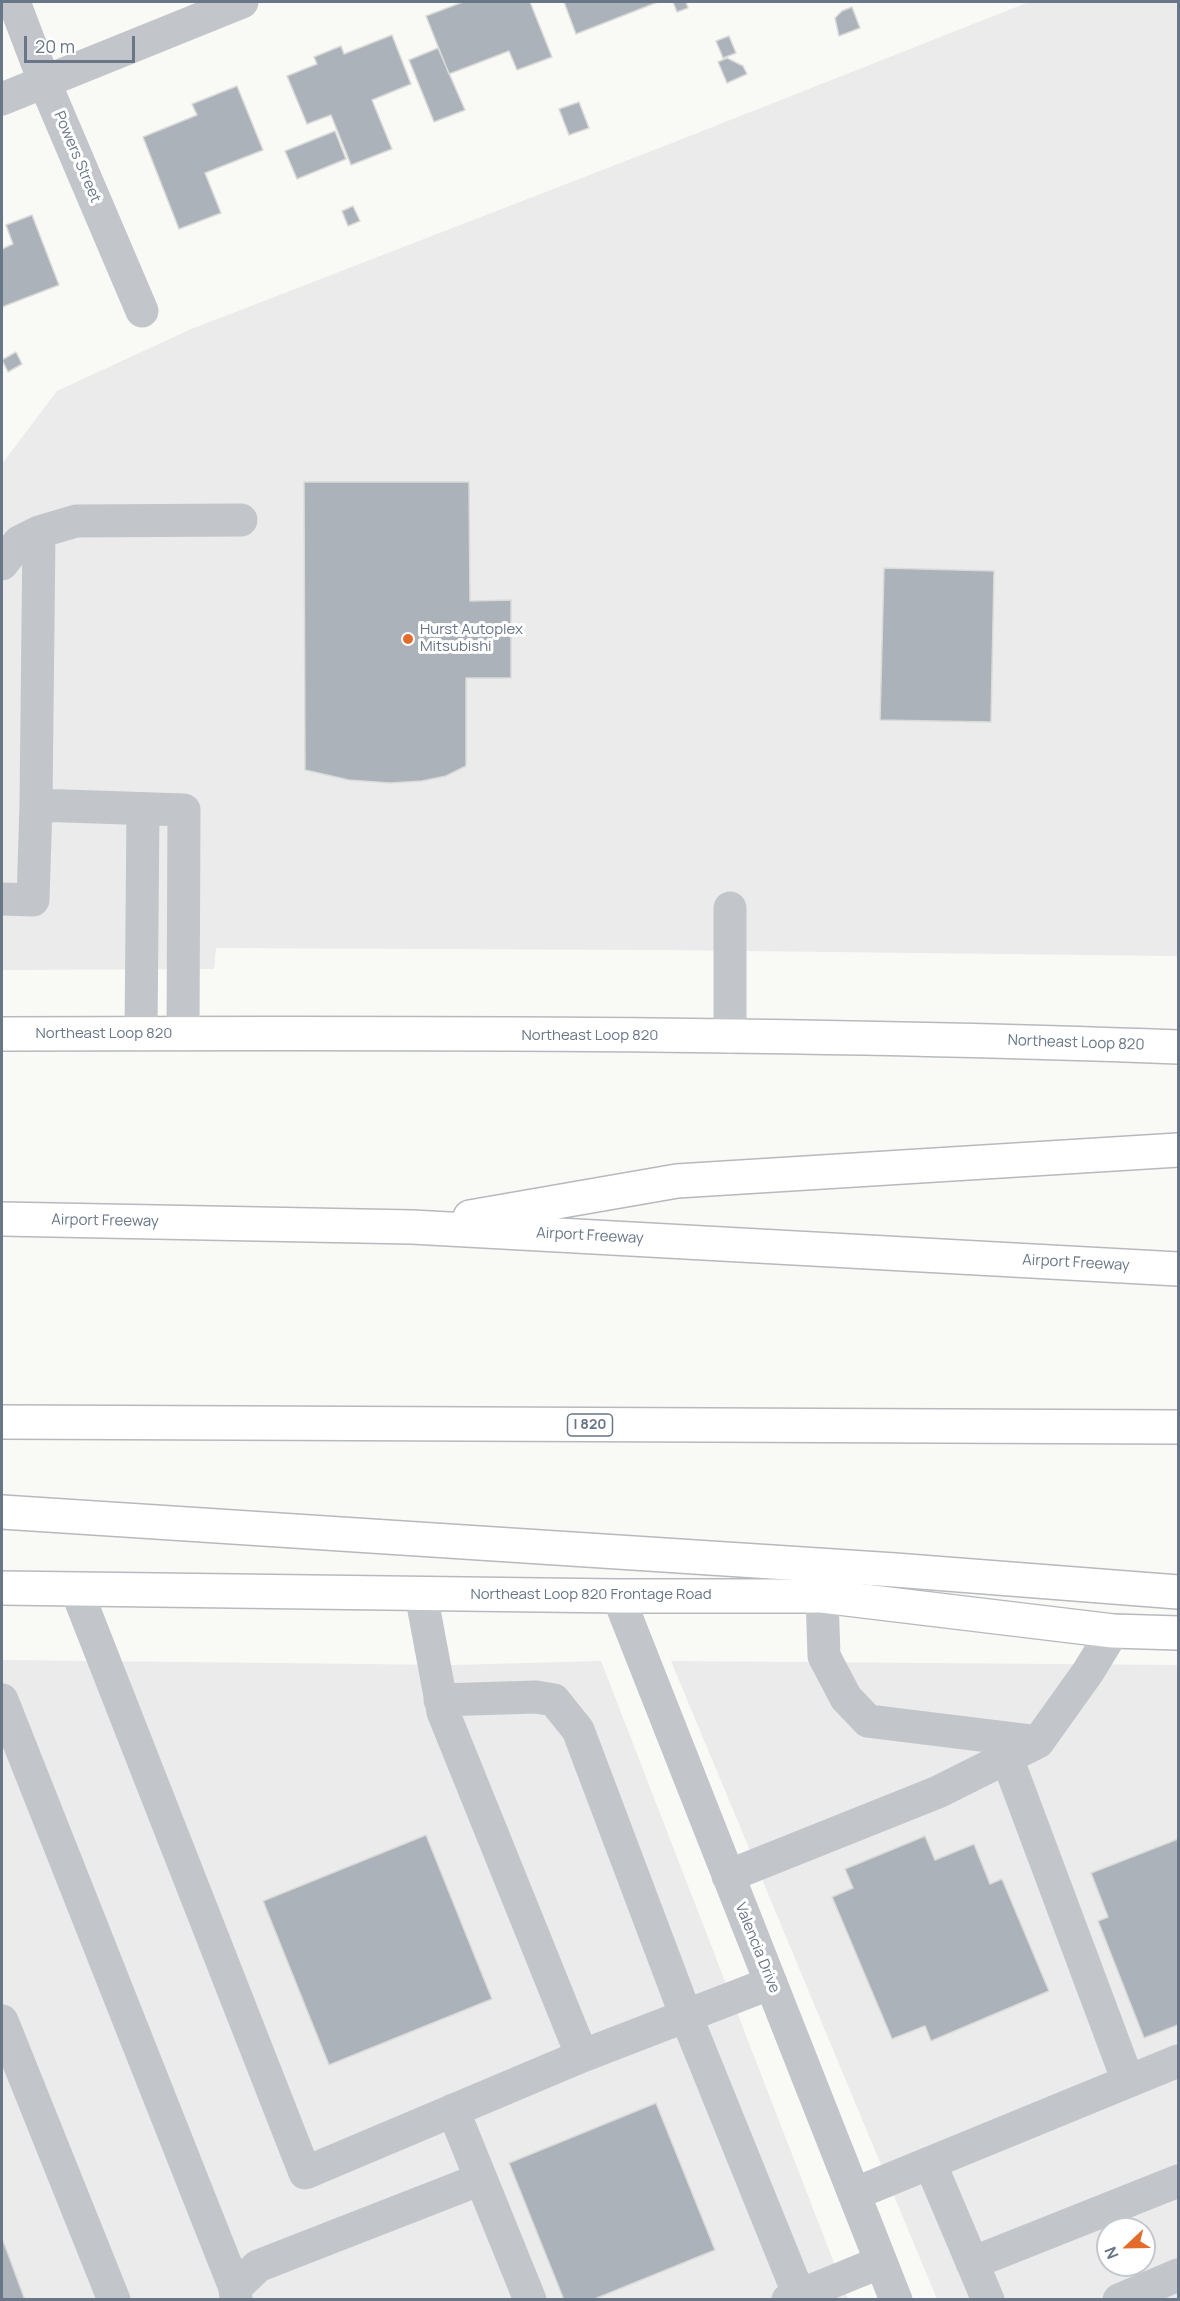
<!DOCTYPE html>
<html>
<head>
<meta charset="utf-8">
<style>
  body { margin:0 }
  #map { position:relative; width:1180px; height:2301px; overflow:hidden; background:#f9f9f6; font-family:Manrope,sans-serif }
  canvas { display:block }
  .frame { position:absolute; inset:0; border:3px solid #687687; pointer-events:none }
  .north { position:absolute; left:1096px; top:2217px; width:60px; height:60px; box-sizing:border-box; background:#fff; border:2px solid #c3c8cf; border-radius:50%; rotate:248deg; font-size:16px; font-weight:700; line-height:24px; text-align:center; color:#687687 }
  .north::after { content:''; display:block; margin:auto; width:21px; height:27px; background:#e36c2c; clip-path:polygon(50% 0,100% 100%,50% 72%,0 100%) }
  .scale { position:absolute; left:24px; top:36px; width:111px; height:27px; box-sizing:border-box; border:3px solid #687687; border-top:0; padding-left:8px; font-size:18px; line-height:21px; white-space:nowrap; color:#687687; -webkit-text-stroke:4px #fff; paint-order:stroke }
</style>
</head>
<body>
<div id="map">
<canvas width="1180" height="2301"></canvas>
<div class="frame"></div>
<div class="north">N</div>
<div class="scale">20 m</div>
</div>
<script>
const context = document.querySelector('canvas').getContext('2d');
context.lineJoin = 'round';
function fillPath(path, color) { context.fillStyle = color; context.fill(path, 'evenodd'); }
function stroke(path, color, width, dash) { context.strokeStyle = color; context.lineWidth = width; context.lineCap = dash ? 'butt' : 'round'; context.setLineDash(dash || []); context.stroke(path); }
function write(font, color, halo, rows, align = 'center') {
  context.font = font + ' Manrope,sans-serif'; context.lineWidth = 6; context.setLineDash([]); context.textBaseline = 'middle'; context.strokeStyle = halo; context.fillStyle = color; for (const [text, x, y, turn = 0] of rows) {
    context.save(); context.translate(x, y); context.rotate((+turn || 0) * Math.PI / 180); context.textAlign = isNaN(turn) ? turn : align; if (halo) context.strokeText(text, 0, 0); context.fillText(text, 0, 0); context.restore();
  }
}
fillPath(new Path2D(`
  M1029,2H1178V956L660,950L216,948L214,969L2,970V464L57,391L189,330L667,145Z
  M2,1660L453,1665L601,1661L848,2299L2,2300Z
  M671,1661L1178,1665V2299H937ZM1108,2229H1144V2265H1108Z`), '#eaebea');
const building = new Path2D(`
  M463,2H530L552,57L517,70L509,51L449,74L426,16Z
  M564,2H658L576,34Z
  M673,2H686L688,8L677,12Z
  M852,7L860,28L839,36L835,18L842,11Z
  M392,35L411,84L372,100L392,149L351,165L331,115L307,124L287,76L317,64L314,57L341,46L344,54Z
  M729,36L736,53L723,58L716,41Z
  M438,48L465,110L434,122L409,60Z
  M727,58L743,66L747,74L727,83L718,62Z
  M237,86L263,150L205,173L221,213L179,229L143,137L197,115L192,104Z
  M579,102L589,128L569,135L559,109Z
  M335,131L346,159L297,179L285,151Z
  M353,206L360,221L348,226L342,211Z
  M32,215L59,285L2,307V249L13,244L6,225Z
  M16,352L22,364L8,372L2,360Z
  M304,482H469L470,601L511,600V678H466V766L446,776L422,781L390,783L349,780L305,770Z
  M884,568L994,571L991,722L880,720Z
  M426,1835L492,1999L329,2065L263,1901Z
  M925,1836L935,1860L974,1844L990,1884L1002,1879L1049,1991L931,2041L925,2026L892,2039L832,1897L853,1888L845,1869Z
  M1178,1839V2025L1144,2038L1098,1921L1108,1917L1091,1873Z
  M656,2103L715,2250L592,2300H564L509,2163Z
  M2,2238L25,2300H2Z`);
fillPath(building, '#abb2b9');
stroke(building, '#dadbd9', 1.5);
const major = new Path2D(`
  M2,1034C394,1033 787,1032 1178,1047
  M2,1588L618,1596H822L1113,1631L1178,1633`);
const highway = new Path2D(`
  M470,1217L677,1181L1178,1150
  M2,1219L412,1227L1178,1269
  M2,1422L1178,1427
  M2,1512L895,1570L1178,1592`);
stroke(major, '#b6babe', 36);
stroke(highway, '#b6b9bd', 36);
stroke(new Path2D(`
  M14,2L44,81L142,311
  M2,99L242,2
  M2,564L19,542L39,532L76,521L241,520
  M36,805L39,532
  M2,899L33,900L36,805L184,810L183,1034
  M141,1034L143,810
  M730,1037V908
  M76,1589L305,2173L582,2056L443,1712L421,1594
  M618,1596L896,2300
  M822,1596L824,1656L846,1698L868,1721L1038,1742
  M2,1700L235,2288
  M440,1700L536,1697L554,1700L578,1730L686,2016L799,2295
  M1007,1758L1128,2081
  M728,1876L938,1792L1038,1742L1088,1672L1113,1631
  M2,2021L114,2300
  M582,2056L771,1983
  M930,2163L988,2300
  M481,2179L530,2300
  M854,2194L1178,2061
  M972,2263L1178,2181
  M236,2300L235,2288L258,2266L481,2179L453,2110
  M788,2300L881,2262
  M1119,2300L1178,2275`), '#c2c6ca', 33);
stroke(major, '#fff', 33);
stroke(highway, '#fff', 33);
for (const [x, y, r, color] of [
  [408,639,6,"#e36c2c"]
]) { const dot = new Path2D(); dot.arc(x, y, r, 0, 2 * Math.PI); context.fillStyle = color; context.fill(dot); stroke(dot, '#fff', 2); }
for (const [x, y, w] of [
  [590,1425,45]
]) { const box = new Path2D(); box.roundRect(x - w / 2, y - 11, w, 22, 4.5); context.fillStyle = '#fff'; context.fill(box); stroke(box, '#687687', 1.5); }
write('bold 14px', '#687687', null, [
  ["I 820",590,1425]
]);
write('15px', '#687687', '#fff', [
  ["Powers Street",77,157,67],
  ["Northeast Loop 820",104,1034],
  ["Northeast Loop 820",590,1036],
  ["Northeast Loop 820",1076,1043,2],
  ["Airport Freeway",105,1221,1],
  ["Airport Freeway",590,1236,3],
  ["Airport Freeway",1076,1263,3],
  ["Northeast Loop 820 Frontage Road",591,1595],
  ["Valencia Drive",757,1948,68]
]);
write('15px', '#687687', '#fff', [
  ["Hurst Autoplex",420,630],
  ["Mitsubishi",420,647]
], 'left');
</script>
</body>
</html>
